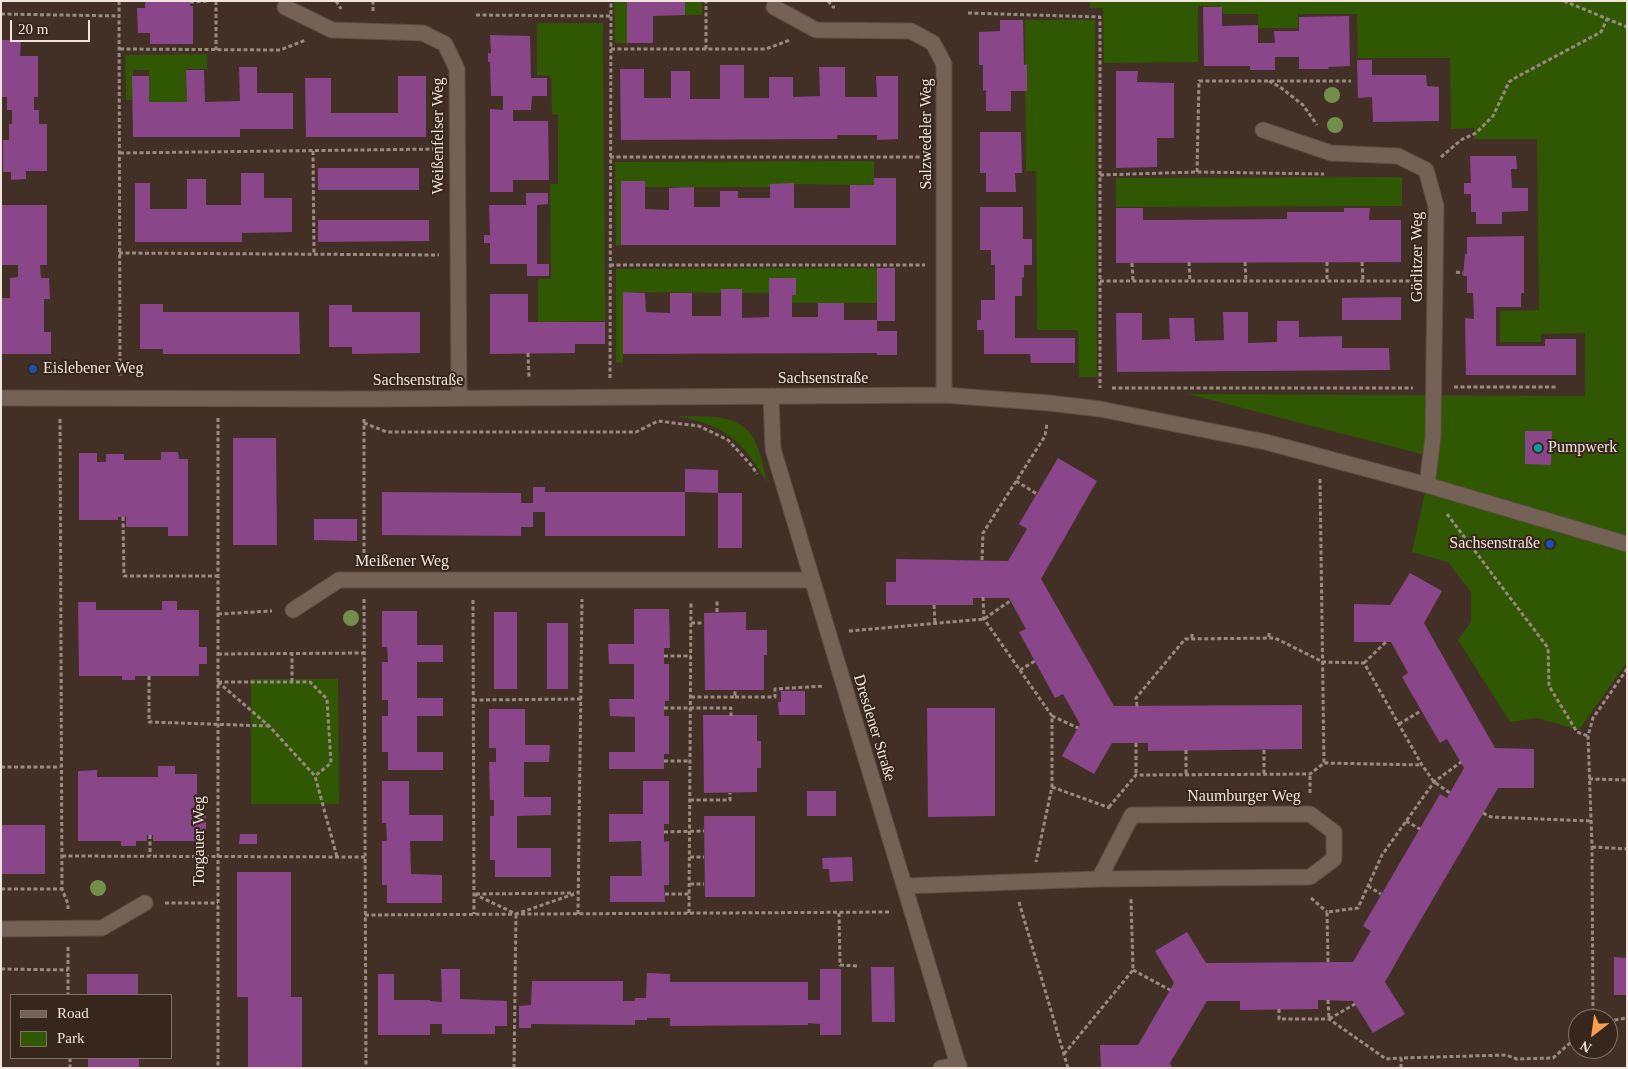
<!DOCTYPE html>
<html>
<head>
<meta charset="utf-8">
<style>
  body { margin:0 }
  #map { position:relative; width:1628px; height:1069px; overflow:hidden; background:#423026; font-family:Georgia,serif }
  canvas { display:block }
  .frame { position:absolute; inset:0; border:2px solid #f0e4dd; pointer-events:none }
  .legend { position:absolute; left:10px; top:994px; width:162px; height:65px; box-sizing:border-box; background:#37261c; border:1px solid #817269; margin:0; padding:6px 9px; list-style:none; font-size:15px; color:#f0e4dd }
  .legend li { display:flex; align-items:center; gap:10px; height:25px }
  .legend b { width:25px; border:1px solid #817269 }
  .north { position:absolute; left:1568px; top:1009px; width:50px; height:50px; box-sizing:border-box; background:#37261c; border:1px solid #817269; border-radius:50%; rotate:210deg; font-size:14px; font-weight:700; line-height:20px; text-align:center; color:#f0e4dd }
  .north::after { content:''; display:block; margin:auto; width:18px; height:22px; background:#fa9f4f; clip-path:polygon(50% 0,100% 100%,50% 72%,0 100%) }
  .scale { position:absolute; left:10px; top:20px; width:80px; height:22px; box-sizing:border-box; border:2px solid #f0e4dd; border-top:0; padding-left:6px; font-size:15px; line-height:18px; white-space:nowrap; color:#f0e4dd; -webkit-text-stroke:4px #37261c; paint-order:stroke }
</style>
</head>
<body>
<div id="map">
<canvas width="1628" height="1069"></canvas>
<div class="frame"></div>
<ul class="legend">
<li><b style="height:6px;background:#756256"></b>Road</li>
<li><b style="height:14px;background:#305701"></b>Park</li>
</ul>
<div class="north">N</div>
<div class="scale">20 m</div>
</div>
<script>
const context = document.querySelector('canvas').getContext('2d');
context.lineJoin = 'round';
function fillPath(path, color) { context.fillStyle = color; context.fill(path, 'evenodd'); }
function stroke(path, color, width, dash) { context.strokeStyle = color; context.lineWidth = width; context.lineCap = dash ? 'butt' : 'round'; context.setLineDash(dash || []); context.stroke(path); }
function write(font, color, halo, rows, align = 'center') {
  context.font = font + ' Georgia,serif'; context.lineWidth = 4; context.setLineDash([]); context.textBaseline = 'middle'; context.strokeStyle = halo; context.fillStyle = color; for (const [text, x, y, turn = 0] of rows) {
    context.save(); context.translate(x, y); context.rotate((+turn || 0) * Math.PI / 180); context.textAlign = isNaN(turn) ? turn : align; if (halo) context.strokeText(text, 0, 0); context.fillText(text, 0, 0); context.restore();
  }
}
fillPath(new Path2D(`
  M614,1H627V43H615Z
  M685,1H702V15H685Z
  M1090,1H1627V662L1579,730L1537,718L1510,722L1458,640L1471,622V592L1448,562L1412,552L1433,457L1188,394L1585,396V333L1541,334V342H1500V311L1539,310L1537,139H1474V128L1451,129L1450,58H1358L1357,14H1298V28H1258V14H1223L1222,7L1198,6V62L1104,63L1103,8H1090Z
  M1025,20H1095L1097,377H1079L1078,330H1037L1036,171H1026Z
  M537,23H603L605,321L538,322V279H551L550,184H558V115L552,114L551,76L537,75Z
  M207,54V69H186L187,102H149V70H133L132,100H126L125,55Z
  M874,161V185L770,184V187H645L644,181H621V245L616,246L615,162Z
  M1402,177V206L1116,207V178Z
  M877,268V303H792V295L796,294V279L769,293H742V289H722V293L623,292V363L616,362V269Z
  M677,416C707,417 745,411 757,446C762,458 764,471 767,483C742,440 727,426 677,416Z
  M251,679H338L339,804H251Z`), '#305701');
fillPath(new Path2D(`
  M145,1H190V6H193V44H150V33H138L137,8H145Z
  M627,1H685V15L653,16V43H627Z
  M1203,7H1222V26L1258,25V43H1275L1274,31H1299V17L1349,16L1350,66L1328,67L1329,69H1299V57H1275V70H1250V66H1204Z
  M1000,20H1023L1024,65L1027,64V91H1011V111H986V90L983,91V65H979V32L1000,31Z
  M490,35L530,36L531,78H547V96H532L531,110H513V121H548L549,180H513V192H490V109L503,110V96H491L490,62H488V53H491Z
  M2,40H21L20,56H38V97H34V110H39V124H47V171H26V179L11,180V172H3V140H9V124H12V110H7V97H2Z
  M1357,60H1372V75H1426L1427,86L1439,87V121L1373,122L1372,97L1358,98Z
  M720,65H744V98H769V77H793V97L820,96L819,67H845V97H877L876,76H898V139L877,140V135H837V139L621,140L620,69H644V98H671V71H690V99H720Z
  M239,67H257V93H293V129H240V137H133L132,76H149V102H187L186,70H204L205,102L240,101Z
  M1116,71H1138L1137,82L1174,83V138H1157V167L1116,168Z
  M398,76H426V137H306L305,78H331V113H398Z
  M980,132H1021L1022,173H1015L1016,192H986V173H980Z
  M1470,156H1516L1517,169H1511L1512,188H1528V211L1502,212V224H1476V212H1471V194H1464V183H1471Z
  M318,168H419V190H318Z
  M241,173H264V198H292V232L242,233V242H135V183H150V209H187V179H206V205H241Z
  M874,178H896V245H621V181H645V209L669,210V188L694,187V207H720V191H738V198H770V184L794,183V208H850V185H874Z
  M526,193H548V204L537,205V264H549V276H527V264H490V243H484V235H490L489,205H526Z
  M1,205H47V265H40L41,278H49L50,299H44V332H51V354H2V298H10V278L18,277V265H1Z
  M980,207H1023V239H1032V265H1024V277L1022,278V296H1015V338H1075V363H1031L1030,354H984V330H977V320H981V300H995V265H991V250H980Z
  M1116,208H1143V220H1173L1287,219V212H1344V208H1370L1369,220H1401V262L1116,263Z
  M318,220H429V241L318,242Z
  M1524,236V293H1521V307H1496V346H1545V339H1576V375H1466L1465,318L1474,319L1473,293H1467V276H1463L1465,254H1467V237Z
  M877,268H895V321H877V331H897V355H877V353L623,354V292L645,293L646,312L670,313V293H692V316H721V289H742V318L769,317V278H796V295H792V317H818V303H844V320H877Z
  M490,294H528V322H605V344H575V353L490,354Z
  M1401,297V320H1342V298Z
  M140,304H163V312H299L300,354H163V349H140Z
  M329,305H352V312H420V353L352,354V347H329Z
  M1223,312H1248V343L1277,342V321H1299V337L1342,336V348H1389L1390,370L1117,372L1116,313H1142V340L1170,339L1169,318H1194L1195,341L1224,340Z
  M1525,431H1552L1551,465L1525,464Z
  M233,438H276L277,545H233Z
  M161,452H178L179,459H188V536H168V527H126V517H118V520H79V453H97V462H106V454H124V460H161Z
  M1058,458L1097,481L1041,579L1114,706L1302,705V749L1148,751V743H1112L1094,774L1062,756L1080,724L1063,694L1055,698L1019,632L1026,629L1009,598H973V605H886V582H896V559L1008,561L1027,529L1019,524Z
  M685,469L718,470V493H742V548H718V493L685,492V536H545V512H533V527H521V536L382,535V492L521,493V503H533V487H545V492H685Z
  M314,519H357V541L314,540Z
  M1410,573L1442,591L1424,623L1495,748L1534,749V788H1498L1403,950L1385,982L1405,1014L1373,1033L1353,1001L1318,1000V1009L1240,1010V1001H1207L1170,1063L1172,1068H1101L1100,1045H1138L1174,983L1155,951L1187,932L1206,963L1353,962L1371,931L1363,926L1440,794L1447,798L1464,768L1447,739L1440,743L1402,677L1408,673L1391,642H1354V604L1390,605Z
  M162,601H177V610H199V647H207V664H199V676H135V680H122V676H79L78,602H96V610H162Z
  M634,609H669L670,648H664V664H669V701H665L664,716H669V754H664V769H609V752H635V717L610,716L609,699H634V664H609L608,644H634Z
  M382,611H417V645H443V662H417V698H443V716H417V752H443V770H388V752H382V716H388V700H382V662H388L387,647H382Z
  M494,612H517V689H494Z
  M746,612V630H767V655H764V690H705L704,613Z
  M547,623H568V689H547Z
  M781,691H805V715H779L778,702H781Z
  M927,708H995V816L928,817Z
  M489,709H525V745H550L549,762H524V797H551V815L517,816V848H551V877H495V860H490V816H494V800H490L489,762H496V748H489Z
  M703,715H757V741H761V768H757V792L704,793Z
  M158,766H175V774H197V813H206V831H198V841H153V835H147V841H136V846H121V841H78V771L97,770V777H158Z
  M382,781H409V815H443V841H410L411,874L442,875V903H387V885H382V841H387L386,823H382Z
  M643,781H669V824H664V842L669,841V885H664L665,902H610V876H642L641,841L609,842V814H643Z
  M807,791H836V816H807Z
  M704,816H755V897H705Z
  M1,825H45V874H1Z
  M240,834H257V844H239Z
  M852,857L853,881L830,882L829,869H823L822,858Z
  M237,872H291V997H302V1068H248V997H237Z
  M1614,957L1627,958V995H1614Z
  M871,967H894L895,1022H872Z
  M441,969H460V999L507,1001V1026H495V1034H442V1024H430V1035H378V974H394V1000H430V1001L442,1002Z
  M820,969H841V1035H820V1024L808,1023V1025L670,1026V1018H647V1020H635V1025L531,1024V1028H519V1006L531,1005L532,981H623V1001H635V998H646L647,973L670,974V982H808V1000H820Z
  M87,974H138V995H87Z
  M88,1058H139V1068H88Z`), '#894689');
const minor = new Path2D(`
  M285,7L332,30L423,33L445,44L457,69L459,398
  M774,7L816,30L911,31L933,43L944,64V395
  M1263,130L1331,153L1398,156L1426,170L1436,206L1433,437L1427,485
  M771,396L773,449L959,1068
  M1,398L364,399L944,395L1049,403L1100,409L1266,442L1427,485L1627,544
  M293,610L339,580H812
  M904,886L1099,879L1310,877L1334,859V832L1310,814L1132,815L1099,879
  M1,929L102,928L145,903
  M941,1068L959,1065`);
stroke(minor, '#5c4d44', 17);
stroke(new Path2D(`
  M119,1L120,378
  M216,1V50
  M336,1L341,9
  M828,1L833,7H835
  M1564,1L1627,27
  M190,2L209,1
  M373,11V1
  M968,13L1100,17V388
  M1,14L119,16
  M476,15L611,16
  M120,49L280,50L306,40
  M611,49H766L790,40
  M706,49V1
  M1269,81L1280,87L1303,105L1317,125
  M313,151L314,254
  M120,153L437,149
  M610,157H925
  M1441,157L1461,140L1476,133L1493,116L1509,82L1513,79L1601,32L1607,19
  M1197,172L1199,81H1351
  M1100,175L1197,172L1324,174
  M119,253L439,255
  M1189,262L1190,281
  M1245,262L1246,281
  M1327,262V281
  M1362,262L1363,281
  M1132,263L1133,281
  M610,265H925
  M1456,272L1463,273
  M1100,281H1414
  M528,353L529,377
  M610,378L611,1
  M1454,387H1558
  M1112,388H1413
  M218,418V1068
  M60,419L62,889L68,904V909
  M364,419V560
  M364,423L387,432H636L658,421L699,426L728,440L752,466L757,474
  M1320,479L1324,763
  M1016,481L1037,494
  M1447,514L1548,648L1549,686L1577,732L1588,736
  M123,517L124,576H218
  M982,560L983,533L1045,436L1047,423
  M983,597L984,619L1052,716V787L1036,862
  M364,599L366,1068
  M473,600L474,914
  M934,605L935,623
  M717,612V601
  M218,614L272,611
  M691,623H704
  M849,631L984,619L1010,601
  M1269,633V638
  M1192,634V639
  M218,654L364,653
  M664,656H691
  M1364,663L1386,642
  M1020,670L1035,661
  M149,676V722L268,726
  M218,682L269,726L315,776L337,857
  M218,682H310L327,699L331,763L315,776
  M292,682V654
  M691,697H735V690
  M735,697H775V689L824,686
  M473,700L581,699
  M1137,706L1136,698L1185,639L1275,638L1323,662L1364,663L1422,765L1434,782L1450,793
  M664,708H731V716
  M1052,716L1078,728
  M1399,724L1421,711
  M1136,743V775
  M1186,750V775
  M1264,750V774
  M664,761H690
  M1,767H60
  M1589,779L1627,780
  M1052,787L1110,808
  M1310,793V774
  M690,800H730V793
  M1109,807L1136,775L1310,774L1324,763L1422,765
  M1483,813L1491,817L1591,821
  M1406,821L1420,829
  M664,832L704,831
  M150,835V856
  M1592,847L1627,849
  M62,856L365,857
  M690,857H704
  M690,884H704
  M1368,886L1381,894
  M1,889H62
  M474,894L516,914L577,893
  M476,894L574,893
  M665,894H689
  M1311,898L1327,912
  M1019,902L1068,1068
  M165,903H218
  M689,913L691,601
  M839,913L840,965L857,966
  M578,914L582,599
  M365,915L891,912
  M68,947V995
  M1328,962L1327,912L1358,908L1382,855L1434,782L1461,762
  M1,969L68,970
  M1133,970L1170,990
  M1328,1000L1329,1019L1355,1004
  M1279,1009V1019H1329L1386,1059L1401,1058
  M1593,1019L1592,847L1588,736L1593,718L1627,669
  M1608,1021L1627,1018
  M1064,1054L1133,970L1131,899
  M70,1058V1068
  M514,1068L516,914
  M1401,1068V1058L1506,1055L1517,1059L1553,1058L1578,1036`), '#988981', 3, [4, 2.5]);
stroke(minor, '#756256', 15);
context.fillStyle = '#738e4b';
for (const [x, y] of [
  [1332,95],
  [1335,125],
  [351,618],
  [98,888]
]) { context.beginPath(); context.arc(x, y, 8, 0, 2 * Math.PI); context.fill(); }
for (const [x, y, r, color] of [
  [33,369,5,"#1a4fb4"],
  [1538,448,5,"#0f9aa8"],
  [1550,544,5,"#1a4fb4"]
]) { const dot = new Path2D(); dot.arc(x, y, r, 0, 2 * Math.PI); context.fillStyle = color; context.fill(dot); stroke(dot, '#37261c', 2); }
write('16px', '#f0e4dd', '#37261c', [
  ["Salzwedeler Weg",927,134,-90],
  ["Weißenfelser Weg",439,136,-90],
  ["Görlitzer Weg",1418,257,-90],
  ["Sachsenstraße",823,379],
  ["Sachsenstraße",418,381],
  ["Meißener Weg",402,562],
  ["Dresdener Straße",874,728,73],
  ["Naumburger Weg",1244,797],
  ["Torgauer Weg",200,841,-90]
]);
write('16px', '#f0e4dd', '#37261c', [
  ["Eislebener Weg",43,369],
  ["Pumpwerk",1548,448],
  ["Sachsenstraße",1540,544,"right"]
], 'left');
</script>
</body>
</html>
